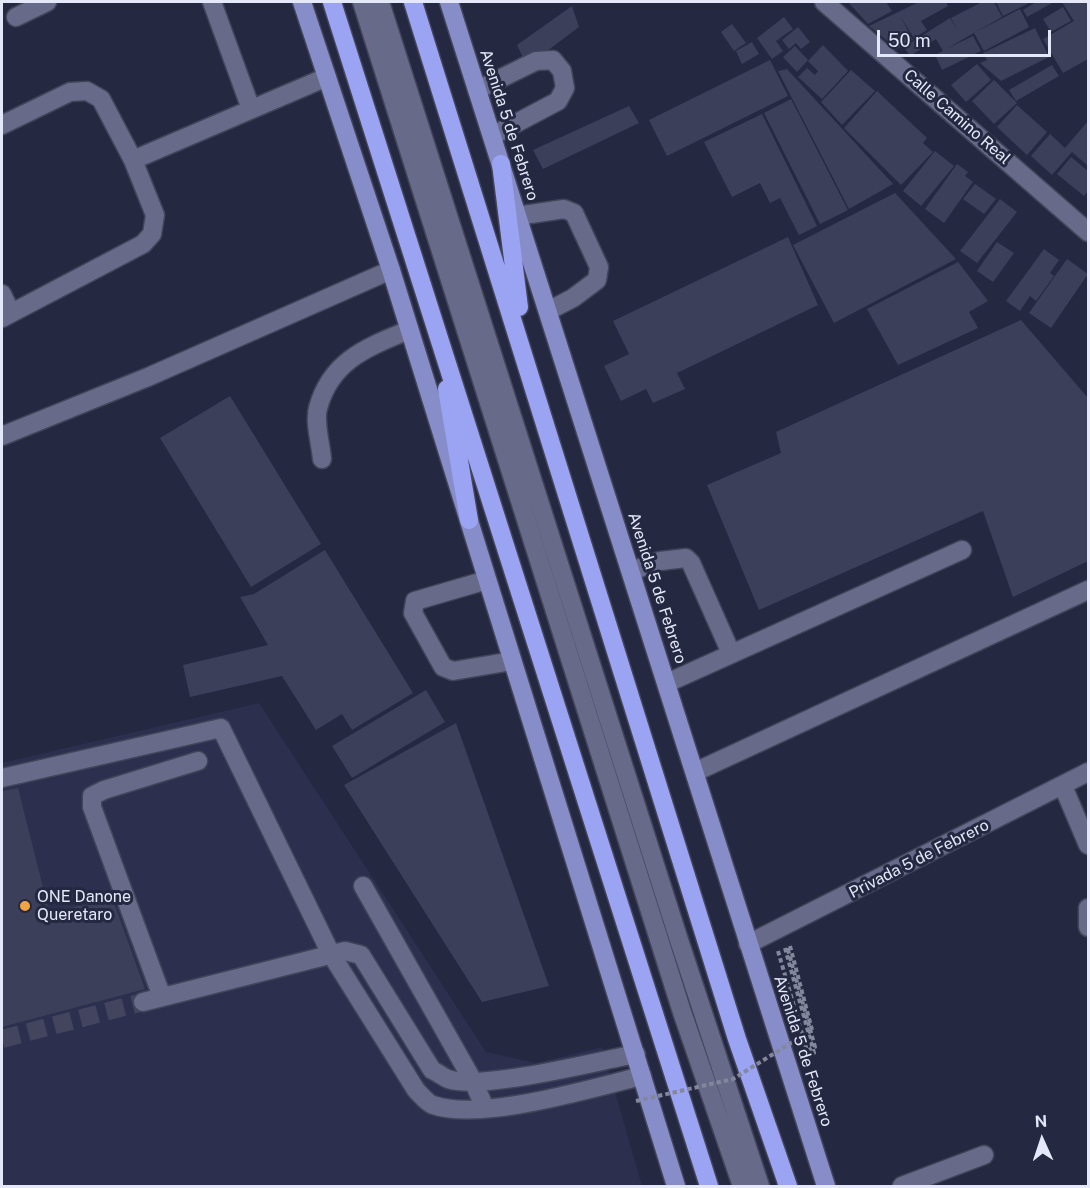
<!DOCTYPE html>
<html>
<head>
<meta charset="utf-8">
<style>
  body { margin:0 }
  #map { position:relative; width:1090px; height:1188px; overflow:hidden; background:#252841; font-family:"Public Sans",sans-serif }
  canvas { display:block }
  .frame { position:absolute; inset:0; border:3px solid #e5e8f9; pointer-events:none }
  .north { position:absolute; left:1012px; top:1110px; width:60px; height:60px; -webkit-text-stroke:4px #252841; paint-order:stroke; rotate:357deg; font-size:16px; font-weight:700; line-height:24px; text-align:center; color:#e5e8f9 }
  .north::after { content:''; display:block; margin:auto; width:21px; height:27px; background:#e5e8f9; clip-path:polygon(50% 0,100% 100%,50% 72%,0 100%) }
  .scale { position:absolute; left:877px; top:30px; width:174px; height:27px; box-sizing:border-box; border:3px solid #e5e8f9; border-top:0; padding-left:8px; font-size:18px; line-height:21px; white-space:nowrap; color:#e5e8f9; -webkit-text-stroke:4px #252841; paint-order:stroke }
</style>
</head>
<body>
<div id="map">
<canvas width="1090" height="1188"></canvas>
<div class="frame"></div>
<div class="north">N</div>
<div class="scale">50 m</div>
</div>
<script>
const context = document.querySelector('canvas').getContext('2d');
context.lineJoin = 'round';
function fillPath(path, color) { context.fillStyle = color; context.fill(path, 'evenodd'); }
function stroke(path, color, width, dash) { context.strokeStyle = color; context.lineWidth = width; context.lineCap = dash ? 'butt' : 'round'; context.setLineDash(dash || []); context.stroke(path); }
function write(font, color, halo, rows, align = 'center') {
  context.font = font + ' "Public Sans",sans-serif'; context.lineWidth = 6; context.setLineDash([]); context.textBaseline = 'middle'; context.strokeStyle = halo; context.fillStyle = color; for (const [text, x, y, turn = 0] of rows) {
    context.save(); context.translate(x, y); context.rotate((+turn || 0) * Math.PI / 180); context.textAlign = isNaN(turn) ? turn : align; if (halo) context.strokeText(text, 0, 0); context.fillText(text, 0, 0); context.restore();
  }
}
fillPath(new Path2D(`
  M259,703L486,1052L536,1063L602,1047L642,1186H2V763Z`), '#2c2f4e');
fillPath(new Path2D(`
  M848,2H886L892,11L868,24Z
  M919,2H946L948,6L921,21L927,30L914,38L900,16L913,40L897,49L869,26Z
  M982,2H994L1002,17L946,49L973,36L981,51L942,70L935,55L943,51L936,39L910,56L904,47L950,18L958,31L951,18Z
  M996,2H1031L1003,16Z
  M1036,2H1054L1027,17L1023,10Z
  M1062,2H1088V59L1063,73L1043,39L1074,21Z
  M572,6L579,27L527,66L517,45Z
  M1063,7L1071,21L1051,32L1043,19Z
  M1020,9L1029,27L984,51L974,33Z
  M784,17L793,29L776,41L783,51L772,59L757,38Z
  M732,24L746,43L734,51L721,32Z
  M798,27L810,42L801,49L796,43L789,49L782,40Z
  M1035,28L1049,57L1001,81L980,63L987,60L983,53Z
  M752,42L759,54L742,64L736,51Z
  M823,45L848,71L822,99L798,77L807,68L815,75L818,71L808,61Z
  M795,46L808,60L797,72L783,57Z
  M770,60L788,96L667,156L649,120Z
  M977,64L991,80L966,102L951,85Z
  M1052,65L1059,76L1016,101L1009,90Z
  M787,69L893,184L849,209L778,71Z
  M851,70L875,91L842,125L821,102Z
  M994,80L1017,103L994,124L972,101Z
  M877,91L927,138L923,143L933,152L901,185L844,128Z
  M791,99L848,210L820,224L764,113Z
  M1017,105L1047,132L1027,155L997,127Z
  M629,106L639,123L543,169L533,150Z
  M762,114L817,226L799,235L780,198L770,203L760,183L732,197L704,142Z
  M1088,121V166L1072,152L1052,175L1031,156L1050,134L1065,148Z
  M935,151L954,166L921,206L903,191Z
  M1071,157L1088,171V191L1084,196L1057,174Z
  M957,164L968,172L965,176L973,182L944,223L925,209Z
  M975,184L996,199L984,214L963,199Z
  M895,193L956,259L834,323L793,245Z
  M1000,199L1017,212L977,263L960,251Z
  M788,237L818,305L677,373L685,389L653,403L646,389L621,401L604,366L629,354L613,321Z
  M997,242L1014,253L993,282L977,271Z
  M1044,249L1059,260L1050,273L1054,276L1036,301L1030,296L1020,311L1006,301Z
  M1067,259L1088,274L1051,328L1029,313Z
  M958,262L988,301L969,312L978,328L898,365L867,309Z
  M1021,320L1088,398V561L1013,597L983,511L759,610L707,485L781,453L776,432Z
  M230,396L321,544L251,587L160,438Z
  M325,550L413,693L352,730L342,714L316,730L282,676L190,697L183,665L268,645L240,597L254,594Z
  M426,690L445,722L352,778L332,746Z
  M456,723L549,986L482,1002L344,785Z
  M18,788L49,911L113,900L145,989L2,1027V791Z`), '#3b3f5a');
stroke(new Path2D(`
  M2,1039L143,1002`), '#42455d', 18, [18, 9]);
const minor = new Path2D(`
  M212,2L251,109
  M362,2L682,1012L742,1186
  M380,2L678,937L760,1186
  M824,2L1088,232
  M16,17L47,2
  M477,90L536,61L553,60L562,71L565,88L558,101L492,136
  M2,125L70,92L87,91L101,99L133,160L155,215L152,234L143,244L2,318
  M133,160L327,77
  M517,216L564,209L574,213L599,267L597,280L573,298L548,311
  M2,294L11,313
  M2,436L148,377L391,270
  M322,459C321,445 314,422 318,408C331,360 368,347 409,330
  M631,571L660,561L686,558L691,563L731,653
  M487,580L415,601L413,613L443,667L453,671L512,661
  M667,683L962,550
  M695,772L1088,590
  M2,778L221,728L331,954L416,1090C421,1095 427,1103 433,1105C480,1122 592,1088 642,1076
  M1063,786L1088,845
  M363,886L473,1081L485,1108
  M1088,908V927
  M748,944L1088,772
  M162,997L92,807V796L104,790L198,761
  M143,1002L345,951L361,955L432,1070C437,1072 443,1077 448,1079C482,1091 597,1061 636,1054
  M902,1186L984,1155`);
const major = new Path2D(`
  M302,2L391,270L676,1186
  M449,2L826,1186`);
const highway = new Path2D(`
  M332,2L709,1186
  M413,2L737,1039L788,1186
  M501,164L519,307
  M447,389L469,520`);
stroke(minor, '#424459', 21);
stroke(major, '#424459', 21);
stroke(highway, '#424459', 21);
stroke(new Path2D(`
  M790,946L812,1030
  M785,948L814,1053L805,1057
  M778,951L807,1051L815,1047L788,950L784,951`), '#84879c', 4, [4.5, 3]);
stroke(minor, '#676b89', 18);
stroke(major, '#868dc9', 18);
stroke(highway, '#9ba3f3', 18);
stroke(new Path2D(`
  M636,1101L733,1079L812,1030`), '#84879c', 4, [4.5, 3]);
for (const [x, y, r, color] of [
  [25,906,6,"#f3a442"]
]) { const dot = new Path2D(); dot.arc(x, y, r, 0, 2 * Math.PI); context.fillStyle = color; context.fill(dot); stroke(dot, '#252841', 2); }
write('16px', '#e5e8f9', '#252841', [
  ["Calle Camino Real",957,117,41],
  ["Avenida 5 de Febrero",509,125,72],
  ["Avenida 5 de Febrero",657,588,72],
  ["Privada 5 de Febrero",919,859,-27],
  ["Avenida 5 de Febrero",803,1051,72]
]);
write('16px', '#e5e8f9', '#252841', [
  ["ONE Danone",37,897],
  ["Queretaro",37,915]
], 'left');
</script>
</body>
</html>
